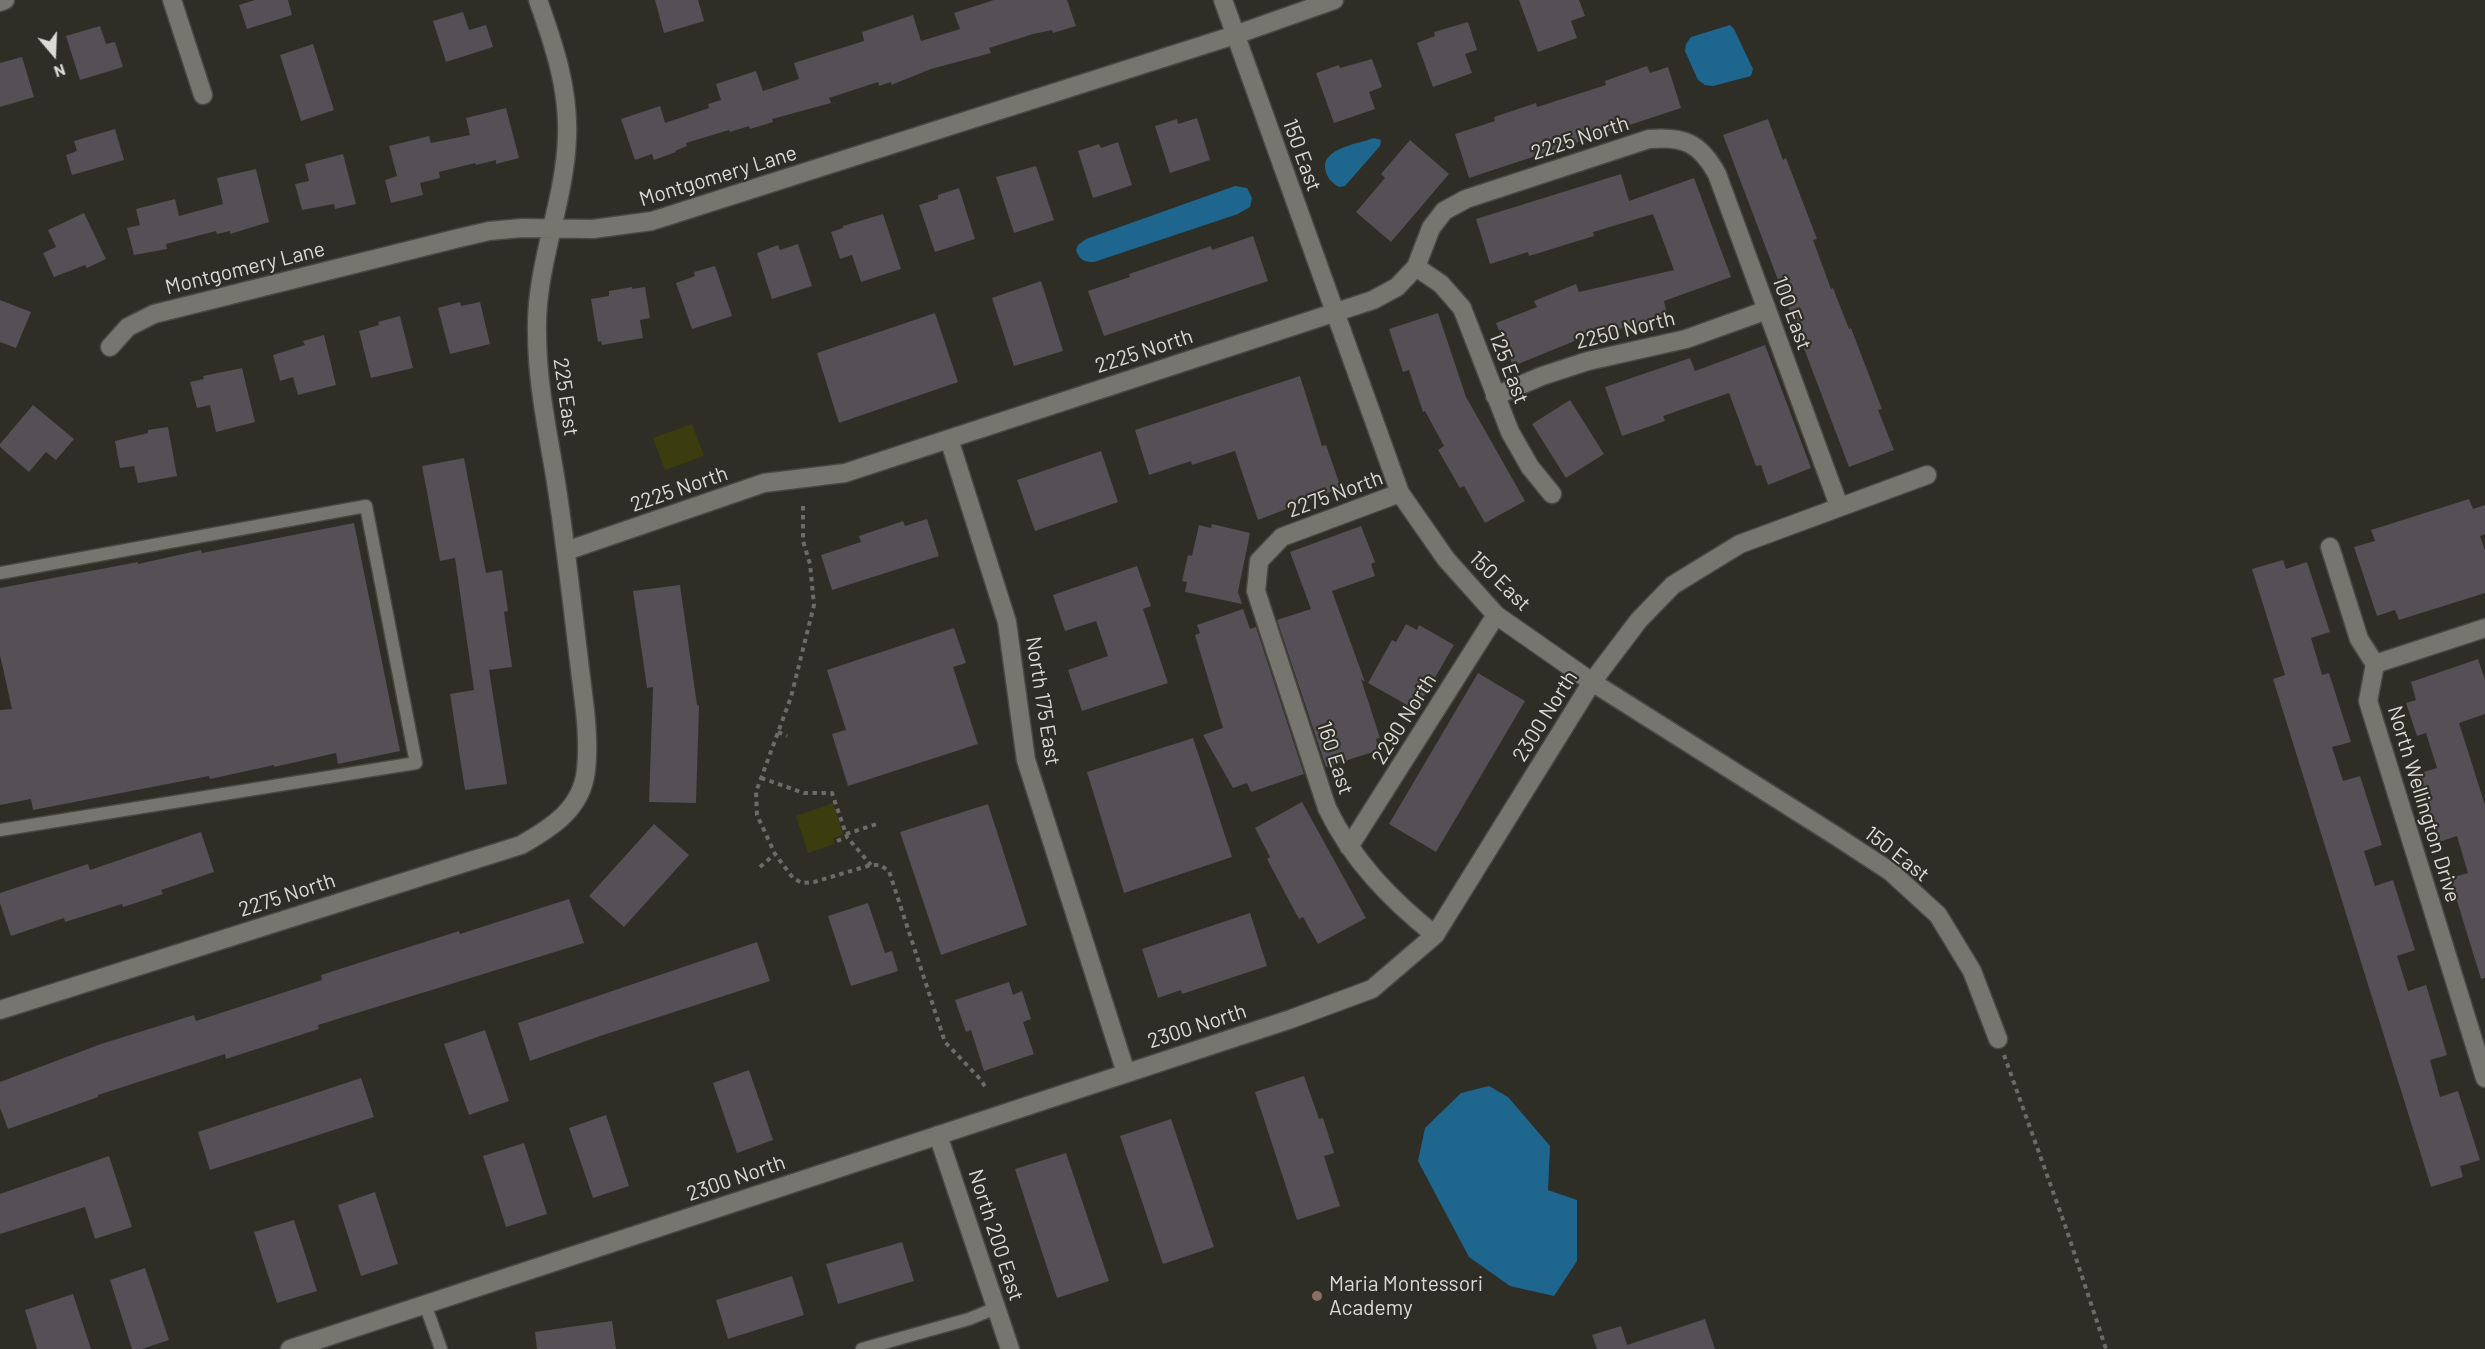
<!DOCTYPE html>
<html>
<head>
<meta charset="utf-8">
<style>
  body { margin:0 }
  #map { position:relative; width:2485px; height:1349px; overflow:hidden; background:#2e2d26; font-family:Barlow,sans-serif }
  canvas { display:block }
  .north { position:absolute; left:24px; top:24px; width:60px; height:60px; -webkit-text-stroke:4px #2e2d26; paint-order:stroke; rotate:161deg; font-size:16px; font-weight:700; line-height:24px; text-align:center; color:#dbdad6 }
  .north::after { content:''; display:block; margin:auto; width:21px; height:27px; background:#dbdad6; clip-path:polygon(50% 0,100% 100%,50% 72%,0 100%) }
</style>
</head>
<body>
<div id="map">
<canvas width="2485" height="1349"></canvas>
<div class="north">N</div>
</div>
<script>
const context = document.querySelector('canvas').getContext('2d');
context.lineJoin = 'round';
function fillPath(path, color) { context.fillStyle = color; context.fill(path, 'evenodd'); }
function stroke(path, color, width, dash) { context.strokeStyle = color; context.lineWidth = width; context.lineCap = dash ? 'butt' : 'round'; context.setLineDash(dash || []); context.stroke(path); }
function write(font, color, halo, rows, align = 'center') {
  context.font = font + ' Barlow,sans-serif'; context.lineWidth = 4.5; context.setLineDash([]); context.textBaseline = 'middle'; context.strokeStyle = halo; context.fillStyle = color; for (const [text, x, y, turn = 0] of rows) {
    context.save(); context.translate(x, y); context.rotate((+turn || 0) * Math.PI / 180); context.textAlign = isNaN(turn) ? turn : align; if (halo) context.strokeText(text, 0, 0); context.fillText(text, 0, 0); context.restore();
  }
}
fillPath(new Path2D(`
  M692,424L704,456L665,470L653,438Z
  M833,803L843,835L833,838L835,844L808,853L796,816Z`), '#3c3d0f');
fillPath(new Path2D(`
  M1730,25L1734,29L1753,69L1751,76L1713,86L1705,85L1698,80L1685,51L1686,44L1691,37Z
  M1374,138L1381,140L1380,146L1345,186L1339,187C1332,183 1326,177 1325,168C1323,148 1358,144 1374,138Z
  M1235,186L1247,188L1252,198L1250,207L1238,214L1094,262C1083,262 1080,260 1076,250L1078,245L1086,239Z
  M1489,1086L1508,1097L1550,1146L1548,1190L1577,1200V1261L1554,1296L1510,1286L1469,1257L1418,1161L1425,1128L1461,1093Z`), '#1f668e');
fillPath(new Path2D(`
  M255,0H288L292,15L247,29L239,5Z
  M655,0H698L704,21L664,33Z
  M994,0H1067L1076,26L1053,33L1052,30L1033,34L989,48L991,53L931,69L891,85V82L879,86L878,82L829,98L831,103L772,119L773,122L750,129L749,126L730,132L729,130L686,143L687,146L675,151L676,152L654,160L652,154L635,160L621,119L660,106L665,123L709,108L708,104L721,100L716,84L756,71L763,91L799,79L794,63L864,41L862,32L913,15L921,41L960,29L954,13Z
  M1519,0H1579L1585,16L1571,21L1577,38L1538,52Z
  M463,12L469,30L486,25L493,47L446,62L433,21Z
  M1468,22L1477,50L1465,54L1472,73L1433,87L1417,43L1435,36L1434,32Z
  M100,26L106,44L115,42L123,67L80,80L66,36Z
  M313,44L334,110L301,121L280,55Z
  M22,57L34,97L0,107V63Z
  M1372,59L1382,87L1369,92L1375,109L1334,123L1316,73L1339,65L1340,68Z
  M1647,66L1650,73L1668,67L1681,108L1469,178L1455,134L1495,121L1494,117L1536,103L1537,107L1606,85L1605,81Z
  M506,108L519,158L496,164V160L476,165L475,163L439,172L440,178L420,183L423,195L391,203L385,180L397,176L389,146L429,136L431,143L470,135L466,118Z
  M1197,118L1210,160L1170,173L1155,126L1177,119L1178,124Z
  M1768,119L1783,160L1786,158L1817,239L1813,240L1831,289L1833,288L1849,329L1851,328L1882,409L1878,410L1894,450L1849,467L1723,135Z
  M115,129L124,160L72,175L66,155L77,151L74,141Z
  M1410,140L1449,174L1391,242L1356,212L1385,178L1381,174Z
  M1118,142L1132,185L1093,198L1078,151L1099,144L1101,148Z
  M343,154L356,204L335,209L334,204L302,210L295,184L309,181L305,164Z
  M1036,166L1054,220L1014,233L996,177Z
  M256,169L269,222L230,234V231L217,234L216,231L166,244L167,249L134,255L127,228L140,225L136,209L175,199L179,216L223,204L217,178Z
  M1621,174L1629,201L1694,178L1731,277L1664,301L1668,318L1587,336L1513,366L1496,323L1537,307L1534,301L1576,284L1579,292L1674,270L1653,214L1593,232L1594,236L1529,256L1528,252L1490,264L1476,219Z
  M959,188L975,239L935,252L919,205L938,199V195Z
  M84,213L106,259L87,268L85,265L54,277L43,253L56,247L48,230Z
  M883,214L901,269L861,282L852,255L840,259L831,232L843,228V226Z
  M1253,236L1268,281L1104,336L1088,291L1130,277L1129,274L1211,246L1212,250Z
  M798,244L812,286L772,299L757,253L778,245L780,250Z
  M715,266L732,316L692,329L676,283L695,276L694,272Z
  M1041,281L1063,351L1014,366L992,298Z
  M632,287V289L645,287L650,318L640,320L643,338L602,345L601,341L598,342L591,299L609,296V291Z
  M0,300L31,312L16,348L0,342Z
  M460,302L461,306L480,302L490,344L450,354L438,308Z
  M935,313L958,382L839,423L817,353Z
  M1438,313L1466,397L1525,501L1485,523L1464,486L1460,488L1438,450L1444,446L1425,411L1423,412L1409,370L1403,372L1389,329Z
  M400,316L413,368L371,378L359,331L379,325L378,322Z
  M324,335L336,385L298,395L293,377L280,381L273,355L305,345L303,341Z
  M1765,345L1811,468L1768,485L1761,465L1756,466L1729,393L1663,416L1665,421L1622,436L1605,387L1690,358L1695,371Z
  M242,368L255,422L216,432L210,405L197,408L190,382L204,379L203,376Z
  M1300,376L1322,446L1326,445L1341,488L1258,520L1235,451L1192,465L1191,461L1149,475L1135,430Z
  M1570,400L1604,454L1566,478L1532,424Z
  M33,405L74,439L56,460L46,452L29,472L0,447V444Z
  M168,427L177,476L138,483L134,466L120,468L115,441L148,433V430Z
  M1101,451L1118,502L1035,531L1017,480Z
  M464,458L486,573L502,570L508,611L504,612L512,667L489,670L507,784L465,790L450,694L474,690L455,558L440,561L422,466Z
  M2469,499L2473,509L2485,505V534L2480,536L2485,550V593L2399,620L2395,610L2377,616L2354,547L2375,541L2371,530Z
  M927,519L939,556L832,590L821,555L861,542L859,536L903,521L905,526Z
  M354,523L400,751L338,764L336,753L274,767V765L210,779L209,776L33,810L31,799L0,805V710L12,709L0,655V588L138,562V564L201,550L202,553Z
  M1212,524L1250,533L1238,592L1242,604L1185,592L1187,582L1182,581L1188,555L1192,556L1199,525L1211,528Z
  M1361,526L1375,562L1371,564L1375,576L1332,591L1365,682L1361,679L1380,738L1376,739L1379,750L1326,767L1277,620L1311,609L1290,552Z
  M2283,560L2286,569L2307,562L2321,605L2330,632L2311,638L2322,675L2329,673L2351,742L2332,747L2343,781L2360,776L2382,845L2364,851L2375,886L2393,880L2415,950L2397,956L2408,991L2426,985L2447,1055L2430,1060L2440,1097L2458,1091L2480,1160L2460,1166L2463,1177L2431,1187L2273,679L2285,675L2252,569Z
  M1137,566L1151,606L1143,609L1168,683L1082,711L1068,670L1108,656L1096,621L1065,631L1053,595Z
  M680,585L697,705L699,706L696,803L649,802L653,687L647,688L633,591Z
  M1243,609L1250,629L1256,627L1304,774L1251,792L1247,783L1233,788L1203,735L1223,728L1195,635L1200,633L1197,625Z
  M1406,624L1417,630L1419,625L1454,645L1416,710L1368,683L1392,640L1396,642Z
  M954,628L966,663L953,667L978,744L848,786L832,734L846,730L827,670Z
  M2478,659L2485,680V714L2459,723L2485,805V978L2481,979L2450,878L2468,873L2457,836L2439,842L2417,774L2437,768L2426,733L2417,736L2406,703L2416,700L2411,682Z
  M1478,673L1525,701L1436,852L1389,824Z
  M1193,738L1232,857L1124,893L1087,772Z
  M1302,802L1366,918L1318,944L1303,917L1299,919L1286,895L1267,859L1270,857L1255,828Z
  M988,804L1027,925L941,955L900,832Z
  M654,824L689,855L624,927L589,896Z
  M201,832L214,872L161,890L163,894L123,907L122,904L65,922L64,918L11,936L0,903V893L88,864L90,870Z
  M569,899L584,943L318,1025L319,1029L226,1059L225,1054L98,1095V1097L8,1129L0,1108V1082L101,1044L194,1015L196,1021L322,980L321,975L459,931L460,934Z
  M868,903L885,953L892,951L898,971L851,986L828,916Z
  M1250,913L1267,966L1182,994L1181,990L1158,998L1142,949Z
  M757,942L770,981L600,1036L530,1061L518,1023Z
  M1009,982L1013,995L1022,991L1031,1019L1023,1022L1034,1054L984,1071L971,1030L966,1032L955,1000Z
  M485,1030L509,1101L469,1115L444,1044Z
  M749,1070L773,1140L737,1153L713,1083Z
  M1304,1076L1319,1119L1323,1118L1334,1153L1324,1156L1340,1206L1297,1220L1255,1092Z
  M361,1078L374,1117L210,1170L198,1132Z
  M606,1115L629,1186L593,1198L569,1128Z
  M1171,1119L1214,1247L1163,1264L1120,1136Z
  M524,1143L547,1214L506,1227L483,1156Z
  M1066,1153L1109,1281L1057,1298L1015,1169Z
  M109,1156L132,1227L95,1239L85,1207L0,1234V1194Z
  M375,1192L398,1264L361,1276L338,1205Z
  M294,1220L317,1291L277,1303L254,1232Z
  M902,1242L914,1281L838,1304L826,1264Z
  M145,1268L169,1340L142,1349H132L110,1280Z
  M792,1276L804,1315L728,1339L716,1300Z
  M73,1294L91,1349H37L25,1310Z
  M1705,1319L1715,1349H1597L1592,1335L1621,1326L1627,1345Z
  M612,1321L616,1349H537L535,1332Z`), '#545056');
const lane = new Path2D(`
  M0,573L366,506L416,763L0,830
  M425,1304L441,1349
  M862,1349L969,1319L996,1308`);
const street = new Path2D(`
  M172,0L203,95
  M1223,0L1400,493L1446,559L1496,615L1592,682L1836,836L1891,872L1938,915L1972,971L1998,1039
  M0,2L5,0
  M1416,267L1441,284L1462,308L1510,432L1530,467L1552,494
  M110,347L128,327L154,314L459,238L489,231L522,228L593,229L652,221L1235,35L1334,0
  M1495,396L1542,376L1588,361L1686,339L1767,310
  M949,439L1007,622L1026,760L1126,1073
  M1400,493L1282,537L1259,561L1256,591L1327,808C1352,860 1391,900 1435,935
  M2330,547L2359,639L2375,664L2368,701L2485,1078
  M566,551L764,483L845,473L1373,300L1397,287L1416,267L1431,228L1444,211L1466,199L1649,139C1684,136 1700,143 1717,174L1839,506
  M2375,664L2485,628
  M1349,847L1496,615
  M0,1010L521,845C551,828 582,809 586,770C590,734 583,697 579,661C572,601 565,541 556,482C548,433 537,383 537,333C535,266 565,203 567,137C569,89 554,45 538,0
  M938,1135L1010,1349
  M290,1349L1291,1019L1372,989L1435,935L1592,682L1639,620L1673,585L1740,544L1927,475`);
stroke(lane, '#494843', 15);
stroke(street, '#494843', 21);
stroke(new Path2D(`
  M803,506V541L810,564L814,605L791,697L756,792L757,815L775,854L793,878L802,883L814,882L871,865H880L889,871L945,1042L981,1080L987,1090
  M778,732L787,736
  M761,778L804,793H832L847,837L871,865
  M846,834L880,823
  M837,841L847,837
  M760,867L775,854
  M2004,1055L2066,1228L2106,1349`), '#6c6b65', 4, [4.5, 4.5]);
stroke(lane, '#77766e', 12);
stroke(street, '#77766e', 18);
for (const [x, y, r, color] of [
  [1317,1296,6,"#8d6e63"]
]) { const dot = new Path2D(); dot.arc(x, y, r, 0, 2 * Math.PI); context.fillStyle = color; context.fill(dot); stroke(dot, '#2e2d26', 2); }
write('21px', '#dbdad6', '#2e2d26', [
  ["2225 North",1580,138,-18],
  ["150 East",1302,155,70],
  ["Montgomery Lane",718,176,-17],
  ["Montgomery Lane",245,268,-14],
  ["100 East",1792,313,70],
  ["2250 North",1625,330,-14],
  ["2225 North",1144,351,-18],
  ["125 East",1509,368,69],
  ["225 East",566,397,82],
  ["2225 North",679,489,-19],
  ["2275 North",1335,494,-20],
  ["150 East",1500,581,44],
  ["North 175 East",1043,701,81],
  ["2300 North",1545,716,-58],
  ["2290 North",1404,719,-58],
  ["160 East",1335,758,72],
  ["North Wellington Drive",2424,804,73],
  ["150 East",1897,854,38],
  ["2275 North",287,895,-18],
  ["2300 North",1197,1026,-18],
  ["2300 North",736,1178,-19],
  ["North 200 East",996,1235,72]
]);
write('21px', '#dbdad6', '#2e2d26', [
  ["Maria Montessori",1329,1284],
  ["Academy",1329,1308]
], 'left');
</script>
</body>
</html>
